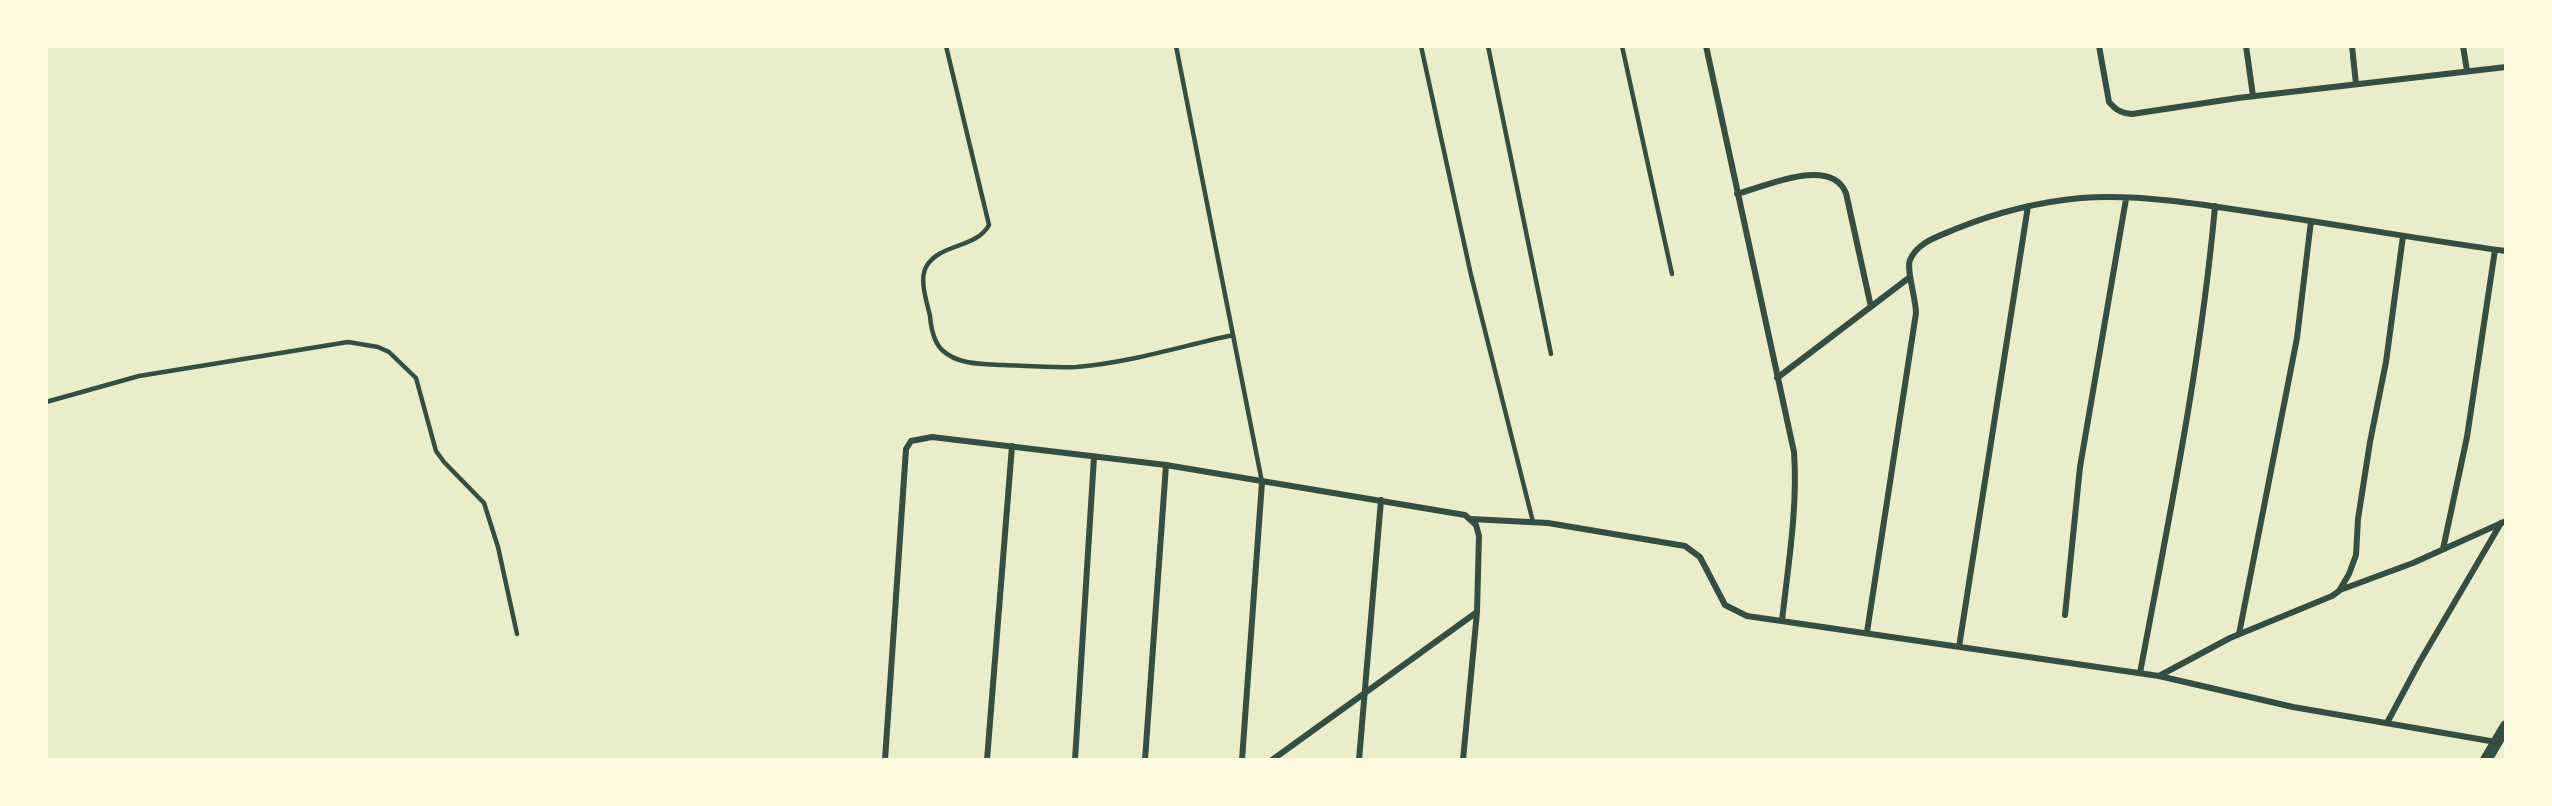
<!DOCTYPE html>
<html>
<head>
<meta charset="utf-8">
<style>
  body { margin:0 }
  #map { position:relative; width:2552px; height:806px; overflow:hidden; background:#e9edc9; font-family:"Work Sans",sans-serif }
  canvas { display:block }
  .frame { position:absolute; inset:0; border:48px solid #fefae0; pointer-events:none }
</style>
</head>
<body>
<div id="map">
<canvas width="2552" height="806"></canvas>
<div class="frame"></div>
</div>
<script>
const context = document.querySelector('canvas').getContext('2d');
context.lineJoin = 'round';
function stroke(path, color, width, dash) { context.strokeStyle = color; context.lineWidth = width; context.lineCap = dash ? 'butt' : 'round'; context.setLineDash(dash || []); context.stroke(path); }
stroke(new Path2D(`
  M946,46L989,225C976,249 939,243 926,267C919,280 927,302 930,316C931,328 934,342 942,350C958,365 982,364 1003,365C1027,366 1052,368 1076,367C1129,363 1182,346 1233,335
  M1176,46L1262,482
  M1421,46L1471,275L1533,522
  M1488,46L1551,354
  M1622,46L1672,274
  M46,402L139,376L348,342L378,347L389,352L416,378L436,451L444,462L484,503L498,547L517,634`), '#344e41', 4.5);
stroke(new Path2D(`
  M1706,46L1794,452C1798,508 1788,565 1782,621
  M2099,46L2109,102C2116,110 2121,113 2132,114L2238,98L2506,67
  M2246,46L2253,96
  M2352,46L2356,84
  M2463,46L2467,71
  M1737,194C1766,186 1831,156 1846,193L1871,307
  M1777,378L1910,277
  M1471,519L1548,523L1685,546L1700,557L1725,605L1747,616L2159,676L2293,707L2496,742
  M2443,549L2467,437L2495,250
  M2340,590L2413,563L2506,521
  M2065,615L2080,467L2126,199
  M1867,632L1916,313C1916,299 1906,269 1910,260C1918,241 1940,236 1958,228C1998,212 2038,202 2081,198C2139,194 2201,204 2258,213C2341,225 2423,240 2506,251
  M2239,634L2297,338L2311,221
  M1959,647L2028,206
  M2140,673C2169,518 2201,363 2215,206
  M2159,676L2230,638L2332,596L2339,591L2349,574L2356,555L2358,519L2370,442L2386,362L2403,236
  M2387,723L2419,663L2501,523
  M885,760L906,449L911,441L932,437L1166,465L1465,515L1476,525L1479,536L1477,612L1463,760
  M987,760L1012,446
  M1075,760L1094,457
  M1145,760L1166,465
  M1242,760L1262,482
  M1272,760L1477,612
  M1359,760L1381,500`), '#344e41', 6);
stroke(new Path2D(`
  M2486,760L2506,726`), '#344e41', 12);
</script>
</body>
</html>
